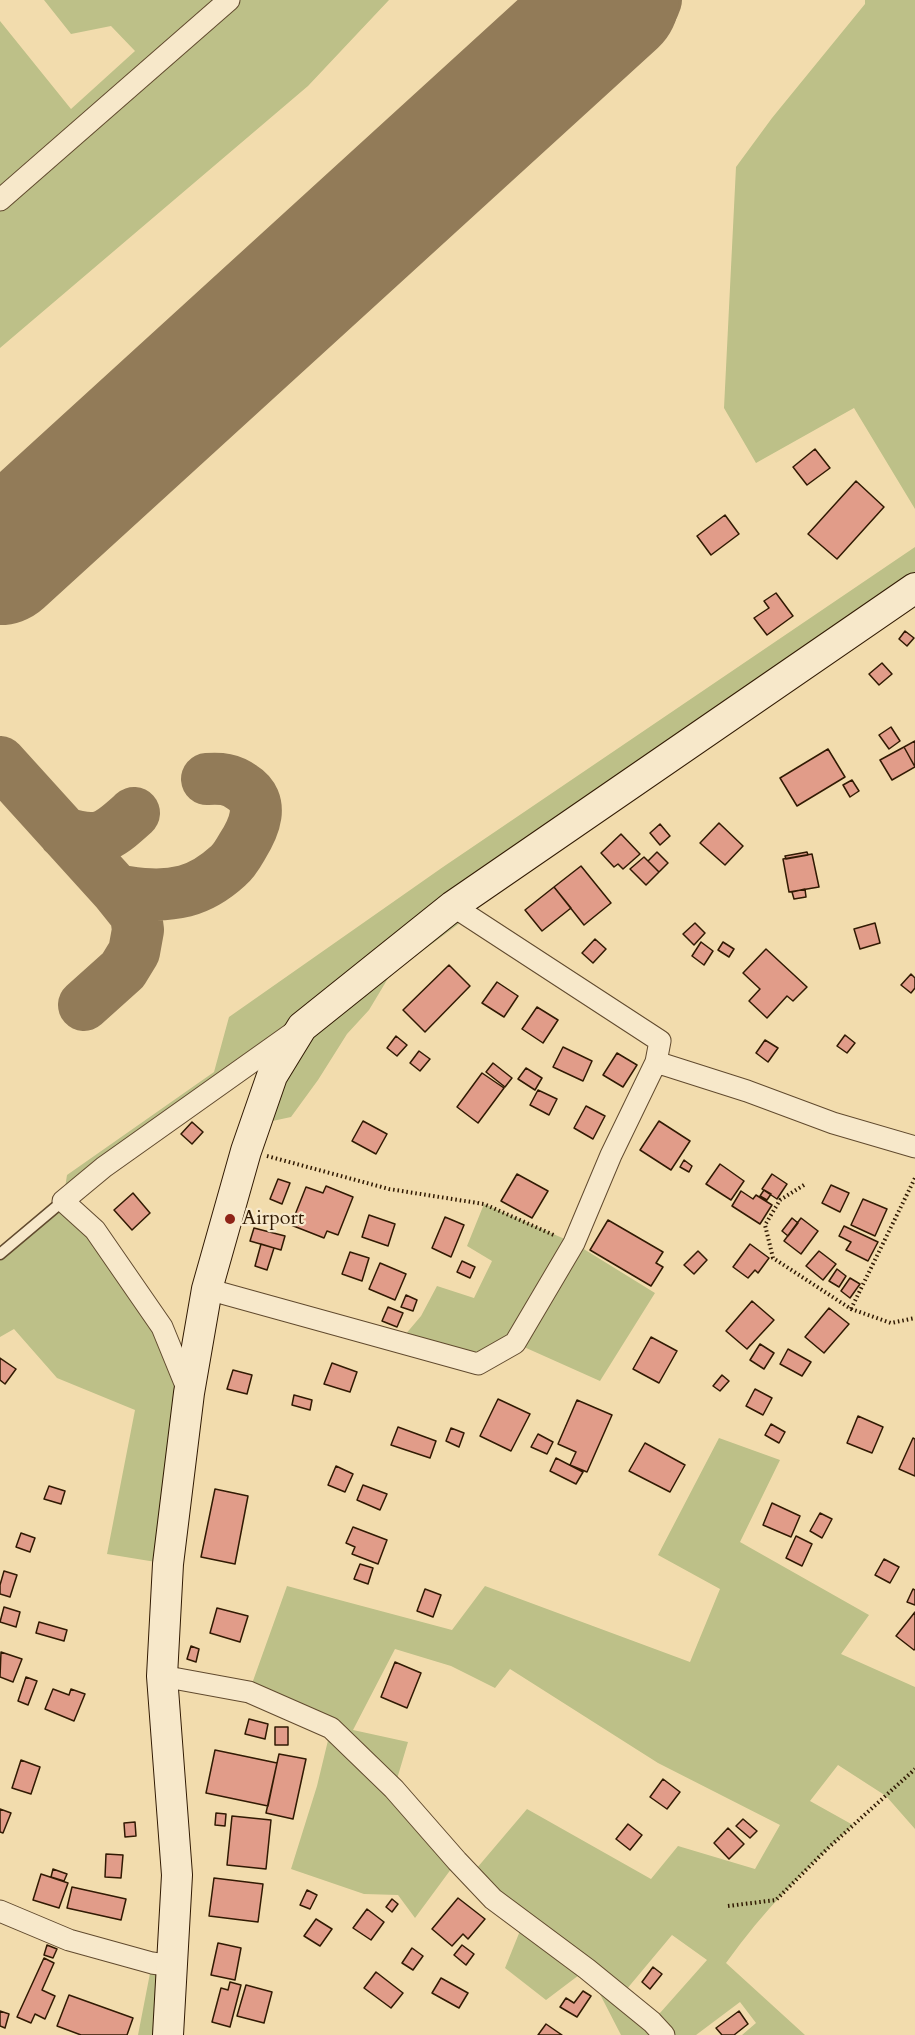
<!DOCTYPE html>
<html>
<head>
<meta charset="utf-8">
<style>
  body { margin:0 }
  canvas { display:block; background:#f2dcad }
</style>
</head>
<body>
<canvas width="915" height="2035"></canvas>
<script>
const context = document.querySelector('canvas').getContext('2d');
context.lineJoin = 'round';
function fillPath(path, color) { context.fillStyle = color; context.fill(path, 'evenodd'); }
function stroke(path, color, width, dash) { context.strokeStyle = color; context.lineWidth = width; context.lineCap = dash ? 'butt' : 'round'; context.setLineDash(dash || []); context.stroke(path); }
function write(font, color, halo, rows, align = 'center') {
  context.font = font + ' Cardo,serif'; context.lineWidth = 4.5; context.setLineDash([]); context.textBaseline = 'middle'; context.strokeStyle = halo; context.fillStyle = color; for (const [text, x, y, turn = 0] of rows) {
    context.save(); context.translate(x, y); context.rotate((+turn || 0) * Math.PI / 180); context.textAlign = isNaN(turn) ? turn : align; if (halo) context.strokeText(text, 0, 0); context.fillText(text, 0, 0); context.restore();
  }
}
fillPath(new Path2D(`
  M44,0H389L308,86L0,348V21L71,109L135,51L111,26L71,34Z
  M865,0H915V509L854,408L756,463L724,408L736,167L772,118L865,4Z
  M915,547V588L454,906L468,917L390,975L369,1010L347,1034L318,1080L291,1117L254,1125L301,1029L64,1201L95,1230L189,1393L168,1564L107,1554L135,1410L57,1378L14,1329L0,1337V1254L63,1201L67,1175L214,1072L229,1017L443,867Z
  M484,1204L574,1243L655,1293L600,1381L515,1343L478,1364L399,1342L421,1316L437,1286L474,1298L492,1261L467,1246Z
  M719,1438L780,1460L740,1542L869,1615L841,1654L915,1687V1829L886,1796L838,1765L810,1801L853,1825C806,1868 763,1911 726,1963L805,2035H742L756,2023L740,2002L696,2035H621L587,1969L546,2000L505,1968L524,1921L471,1875L527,1809L651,1879L678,1846L755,1869L780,1825L658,1763L510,1669L495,1688L451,1666L395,1649L353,1730L408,1742L394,1789L457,1861L415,1918L398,1895L364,1894L291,1869L317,1786L331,1728L249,1692L287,1586L452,1630L485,1586L690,1662L720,1589L658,1555ZM672,1935L707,1960L652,2022L621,1996Z
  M152,1963L173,1966L168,2035H138Z`), '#bdc088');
stroke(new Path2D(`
  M558,51C596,34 640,47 656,0
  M527,80L552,0
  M0,762L116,890C139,894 161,897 185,891C200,887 216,877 228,866C234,861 238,854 242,847C254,828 266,802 242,787C231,779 221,778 207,779
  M64,833C101,844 107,837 134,813
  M84,1005L123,970L134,952L138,930L136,915L116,890`), '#927b58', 52);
stroke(new Path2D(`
  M0,560L614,0`), '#927b58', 130);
const building = new Path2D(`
  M815,449L830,468L807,485L793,467Z
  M856,481L884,507L837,559L808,534Z
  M725,515L739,534L711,555L697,536Z
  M776,593L793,616L767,635L754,618L769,608L764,601Z
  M905,631L914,638L907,646L899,639Z
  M882,663L892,674L879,685L869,674Z
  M891,727L900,741L889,749L879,735Z
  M915,741V764L914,765L904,747Z
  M904,747L915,767L892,780L880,760Z
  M828,749L845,777L797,806L780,778Z
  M852,780L859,791L850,797L843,785Z
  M719,823L743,846L725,865L700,843Z
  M660,824L670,836L660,845L650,833Z
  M621,834L640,854L623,869L618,864L614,867L601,853Z
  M657,852L668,863L659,872L648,861Z
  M807,852L808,855L786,859L785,856Z
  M812,854L819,887L789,892L783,859Z
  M644,857L659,872L646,885L630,869Z
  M581,866L611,903L584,925L554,887Z
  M554,887L571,908L542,931L525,910Z
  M805,889L806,897L794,899L792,892Z
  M695,923L705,933L694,945L683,934Z
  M875,923L880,943L860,949L854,929Z
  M595,939L606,949L593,963L582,953Z
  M701,942L713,951L704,965L692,956Z
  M723,942L734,949L729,957L718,950Z
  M766,949L807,987L793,1001L787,996L767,1018L749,1001L760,989L743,973Z
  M449,965L470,986L425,1032L403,1010Z
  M911,974L915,978V988L911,993L901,985Z
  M497,982L518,996L504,1017L482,1003Z
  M537,1007L558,1020L543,1043L522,1029Z
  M845,1035L855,1043L847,1053L837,1046Z
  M396,1036L407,1045L397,1056L387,1048Z
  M765,1040L778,1048L768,1062L756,1053Z
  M563,1047L592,1061L583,1081L553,1067Z
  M419,1051L430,1059L420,1071L410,1063Z
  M617,1053L637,1065L623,1087L603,1075Z
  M493,1063L512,1078L505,1087L486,1072Z
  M526,1068L542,1078L535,1090L518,1079Z
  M482,1073L504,1088L478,1123L457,1107Z
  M538,1090L557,1099L549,1115L530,1105Z
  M586,1106L605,1116L593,1139L574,1128Z
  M363,1121L387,1134L376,1154L352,1141Z
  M659,1121L690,1141L671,1170L640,1150Z
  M192,1122L203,1132L192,1144L181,1134Z
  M684,1160L692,1166L689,1172L680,1167Z
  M720,1164L744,1181L731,1200L706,1184Z
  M517,1174L548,1191L532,1218L501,1201Z
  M772,1174L787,1184L777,1199L762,1189Z
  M278,1179L290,1183L282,1204L270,1199Z
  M831,1185L849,1193L840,1212L822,1203Z
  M326,1186L353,1197L338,1235L327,1231L324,1238L291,1225L306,1187L323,1193Z
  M764,1190L771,1194L767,1200L760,1196Z
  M741,1191L753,1199L756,1195L772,1205L760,1224L732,1206Z
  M133,1193L150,1213L132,1230L114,1210Z
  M863,1199L887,1209L875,1236L851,1225Z
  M369,1215L395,1224L388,1246L362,1237Z
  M445,1217L464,1225L451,1257L432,1248Z
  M792,1218L798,1223L788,1236L782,1231Z
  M801,1218L818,1231L801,1254L784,1241Z
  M608,1220L663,1252L656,1263L663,1267L651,1286L590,1250Z
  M844,1226L878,1242L868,1261L846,1250L851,1242L839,1236Z
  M254,1228L285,1236L281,1250L250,1241Z
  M261,1244L274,1248L267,1270L255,1266Z
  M750,1244L769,1258L758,1273L755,1270L748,1278L733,1267Z
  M698,1251L707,1260L694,1274L684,1265Z
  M819,1251L836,1264L823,1280L806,1266Z
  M350,1252L369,1258L362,1281L342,1274Z
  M462,1261L475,1267L470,1278L457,1272Z
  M380,1263L406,1274L395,1300L369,1289Z
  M837,1269L846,1276L839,1287L829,1281Z
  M850,1278L860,1284L850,1298L841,1291Z
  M406,1295L417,1300L413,1311L401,1307Z
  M752,1301L774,1320L747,1349L726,1331Z
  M388,1307L403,1313L397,1327L382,1321Z
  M829,1308L849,1324L824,1353L805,1337Z
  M651,1337L677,1351L659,1383L633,1369Z
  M760,1344L774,1353L764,1369L750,1360Z
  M788,1349L811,1362L802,1376L780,1364Z
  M0,1358L16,1369L5,1384L0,1380Z
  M332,1363L357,1372L350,1392L324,1384Z
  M233,1370L252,1375L247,1394L227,1389Z
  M722,1375L729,1381L720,1391L713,1386Z
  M755,1389L772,1398L763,1415L746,1406Z
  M294,1395L312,1400L310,1410L292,1405Z
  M498,1399L530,1414L511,1451L480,1436Z
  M577,1400L612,1415L587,1472L570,1465L576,1452L558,1444Z
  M858,1416L883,1427L872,1453L847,1443Z
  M771,1424L785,1432L779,1443L765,1435Z
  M398,1427L436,1441L430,1458L391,1445Z
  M451,1428L464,1433L459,1447L446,1441Z
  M538,1434L553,1442L547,1454L531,1447Z
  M913,1438L915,1439V1476L899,1469Z
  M645,1443L685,1465L670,1492L629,1471Z
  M556,1458L583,1472L576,1484L550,1471Z
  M336,1466L353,1474L345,1492L328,1485Z
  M363,1485L387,1494L380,1510L357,1500Z
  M49,1486L65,1491L61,1504L44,1499Z
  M215,1489L248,1496L235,1564L201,1557Z
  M772,1503L800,1516L791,1537L763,1525Z
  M820,1513L832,1519L822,1538L810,1531Z
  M353,1527L387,1540L378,1564L352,1554L355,1547L346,1543Z
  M21,1533L35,1538L30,1552L16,1547Z
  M796,1536L812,1544L802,1566L786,1558Z
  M884,1559L899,1567L890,1583L875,1575Z
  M360,1564L373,1568L368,1584L354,1579Z
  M4,1571L17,1575L10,1597L0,1594V1585Z
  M425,1589L441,1595L433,1617L417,1611Z
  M913,1589L915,1590V1605L907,1602Z
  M4,1607L20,1612L16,1627L0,1622Z
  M217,1608L248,1616L240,1642L210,1633Z
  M915,1612V1649L914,1650L896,1636Z
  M39,1622L67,1630L64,1641L36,1633Z
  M191,1646L199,1649L196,1662L187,1659Z
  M1,1652L22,1659L13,1682L0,1677Z
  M395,1662L421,1673L407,1708L381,1697Z
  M26,1677L37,1681L28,1705L18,1701Z
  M53,1689L69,1695L71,1689L85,1694L74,1721L45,1709Z
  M249,1719L268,1724L265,1739L245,1734Z
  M275,1727H288V1745H275Z
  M215,1750L277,1763L268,1806L206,1793Z
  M279,1754L306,1759L293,1819L266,1813Z
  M21,1760L40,1767L31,1794L12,1788Z
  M663,1779L680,1792L667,1809L650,1797Z
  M0,1809L11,1813L3,1833L0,1832Z
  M216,1813L226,1814L225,1826L215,1825Z
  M232,1816L271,1820L266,1869L227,1865Z
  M743,1819L757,1831L750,1838L736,1826Z
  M135,1822L136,1836L125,1837L124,1823Z
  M628,1824L642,1835L630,1850L616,1839Z
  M728,1828L744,1844L729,1859L714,1843Z
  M106,1854L123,1855L121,1878L105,1877Z
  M53,1869L67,1874L64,1881L51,1877Z
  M41,1874L68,1883L59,1908L33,1900Z
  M214,1878L263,1884L258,1922L209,1916Z
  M72,1887L126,1899L121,1920L67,1908Z
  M307,1890L317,1895L310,1909L300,1905Z
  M458,1898L485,1919L468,1939L463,1934L452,1946L432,1929Z
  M392,1899L398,1904L392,1912L386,1907Z
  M367,1909L384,1922L371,1940L353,1928Z
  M316,1919L332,1929L320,1946L304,1936Z
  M218,1943L241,1948L235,1980L211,1975Z
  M47,1945L57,1949L53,1958L44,1955Z
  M462,1945L474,1954L466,1965L454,1955Z
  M412,1948L423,1956L413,1970L402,1963Z
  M44,1958L54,1963L42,1990L55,1996L45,2019L35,2014L31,2023L17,2017Z
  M653,1967L662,1974L650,1989L642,1982Z
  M376,1972L403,1993L391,2008L364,1988Z
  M441,1978L468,1993L459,2008L432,1993Z
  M230,1982L241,1985L230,2027L212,2022L221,1988L228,1990Z
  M246,1985L272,1992L264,2023L237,2016Z
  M583,1991L591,1996L577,2017L560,2007L566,1998L574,2003Z
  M69,1995L133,2018L127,2035H81L57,2026Z
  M0,2011L9,2014L5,2028L0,2026Z
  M739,2011L748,2024L734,2035H722L716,2028Z
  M546,2024L562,2035H538Z`);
fillPath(building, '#e19c89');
stroke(building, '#311a03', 1.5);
const lane = new Path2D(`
  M0,1254L63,1201`);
const street = new Path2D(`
  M0,200L229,0
  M453,906L660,1041L656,1062L747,1091L833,1123L915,1147
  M207,1289L478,1364L515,1343L574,1243L611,1155L656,1062
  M189,1393L162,1327L95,1230L63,1201L104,1167L294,1032
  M162,1676L249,1692L331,1728L394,1789L457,1861L493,1899L587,1969L652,2022L664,2035
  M0,1911L69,1940L152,1963L173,1966`);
const secondary = new Path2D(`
  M168,2035L177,1875L162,1676L168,1564L189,1393L207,1289L246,1151L272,1076L302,1027L453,906L915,588`);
stroke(lane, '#614a2e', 13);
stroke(street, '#614a2e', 23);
stroke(secondary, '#311a03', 32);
stroke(new Path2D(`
  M267,1156L389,1189L484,1204L556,1236
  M804,1185L780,1200L765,1225L773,1258L851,1309L891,1323L915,1318
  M851,1309L915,1178
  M728,1906L776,1900L826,1850L915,1769`), '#311a03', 4, [1.5, 3]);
stroke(lane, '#f7e8ca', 10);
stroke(street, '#f7e8ca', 21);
stroke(secondary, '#f7e8ca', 30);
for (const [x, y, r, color] of [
  [230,1219,6,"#8f2418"]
]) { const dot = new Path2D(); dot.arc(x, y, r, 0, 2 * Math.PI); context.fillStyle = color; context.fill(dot); stroke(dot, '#f7e8ca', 2); }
write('20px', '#311a03', '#f7e8ca', [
  ["Airport",242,1219]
], 'left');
</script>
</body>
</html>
